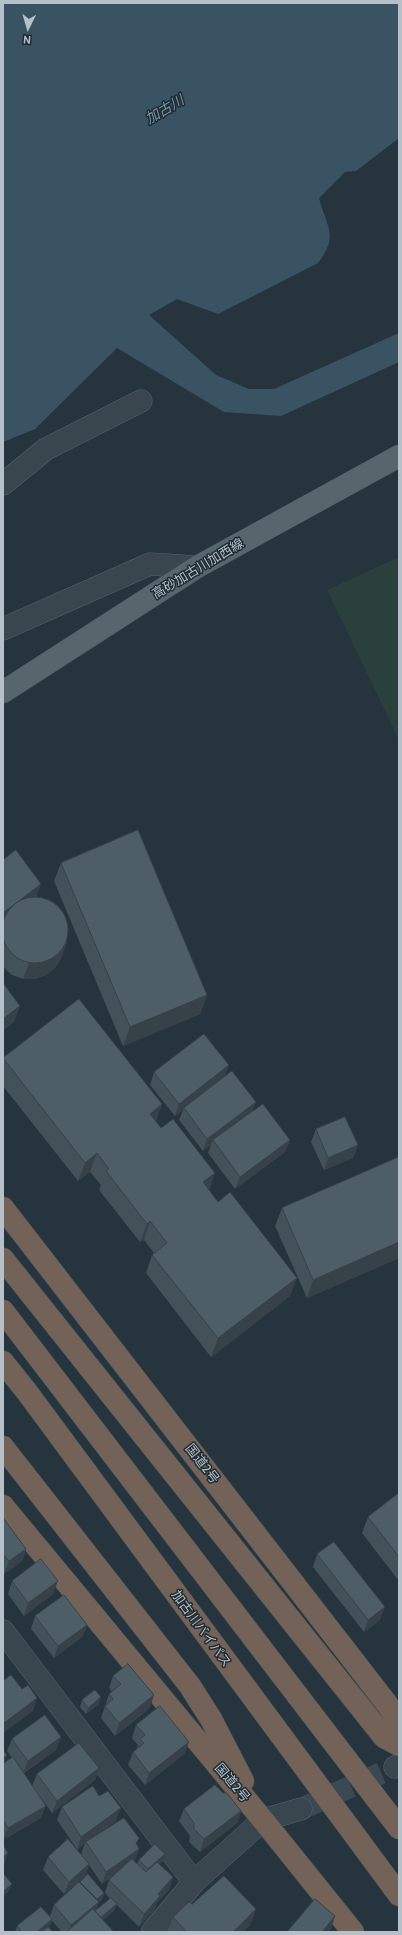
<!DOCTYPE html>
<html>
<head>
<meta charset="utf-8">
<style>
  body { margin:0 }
  #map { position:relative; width:402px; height:1935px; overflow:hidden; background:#26343d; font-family:Cabin,sans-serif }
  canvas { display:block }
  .frame { position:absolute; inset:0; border:4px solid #b5c0c8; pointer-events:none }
  .north { position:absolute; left:8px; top:8px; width:40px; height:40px; -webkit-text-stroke:3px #1e2b32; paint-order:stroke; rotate:185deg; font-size:11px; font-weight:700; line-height:16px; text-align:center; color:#b5c0c8 }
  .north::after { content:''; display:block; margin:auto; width:14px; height:18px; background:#b5c0c8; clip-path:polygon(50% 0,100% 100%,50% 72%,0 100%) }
</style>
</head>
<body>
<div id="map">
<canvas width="402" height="1935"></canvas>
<div class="frame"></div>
<div class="north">N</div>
</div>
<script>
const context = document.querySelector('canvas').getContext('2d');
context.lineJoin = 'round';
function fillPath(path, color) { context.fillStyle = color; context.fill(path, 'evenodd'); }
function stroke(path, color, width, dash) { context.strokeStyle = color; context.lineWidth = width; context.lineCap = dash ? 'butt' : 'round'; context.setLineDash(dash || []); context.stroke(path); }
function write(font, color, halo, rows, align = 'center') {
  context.font = font + ' Cabin,"Noto Sans JP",sans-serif'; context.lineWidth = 3; context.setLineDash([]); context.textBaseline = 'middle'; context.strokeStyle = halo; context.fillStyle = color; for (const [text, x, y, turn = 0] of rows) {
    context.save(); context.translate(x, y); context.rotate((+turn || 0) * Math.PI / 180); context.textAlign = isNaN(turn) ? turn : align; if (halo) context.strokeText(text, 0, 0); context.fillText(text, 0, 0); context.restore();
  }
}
fillPath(new Path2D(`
  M399,557V740L327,590Z`), '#29403d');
fillPath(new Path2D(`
  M3,3H399V138L356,171L345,172L319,198C327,228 339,236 318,263L218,314L177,299L149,315L216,375L249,389H274L399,333V362L281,416L224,412L117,348L35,429L3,442Z`), '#3a5363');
stroke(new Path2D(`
  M301,1809L395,1767`), '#3b4952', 22, [22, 11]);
const minor = new Path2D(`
  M3,484L46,449L141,401
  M3,629L150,564L197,567
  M3,1631L194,1882
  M395,1767L399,1765
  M152,1932L194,1882L263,1820L301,1809`);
const major = new Path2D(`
  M3,692L197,567L399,456`);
const highway = new Path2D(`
  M3,1208L387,1704L399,1722
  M3,1259L384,1737L399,1745
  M3,1311L399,1828
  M3,1362L27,1392L399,1895
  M3,1447L190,1686L211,1719L243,1781
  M3,1506L263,1820L353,1932`);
stroke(minor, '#57636b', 23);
stroke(major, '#424f56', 23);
stroke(highway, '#445058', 23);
stroke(minor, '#39464d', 22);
stroke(major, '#57656d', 22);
stroke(highway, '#726257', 22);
fillPath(new Path2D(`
  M3,860L37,896L36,897L67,942L61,958L55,968L46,975L34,979H23L12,975L3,967Z
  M61,863L207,995L200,1014L123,1046L54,881Z
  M3,1058L162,1104L156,1121L161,1128L215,1173L209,1190L290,1296L211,1357L146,1273L152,1255L154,1253L144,1240L140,1242L99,1190L101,1185L90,1172L78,1181L3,1086Z
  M229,1065L224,1077L253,1111L290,1140L285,1152L235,1189L208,1153L211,1145L203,1151L179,1120L183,1110L175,1116L150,1085L154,1072Z
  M316,1129L358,1145L353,1158L324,1170L311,1142Z
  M399,1157V1258L307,1298L275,1226L282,1208Z
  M399,1493V1581L362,1533L368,1517Z
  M3,1520L26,1549L22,1561L4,1574L3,1572Z
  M317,1554L380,1620L364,1632L313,1567Z
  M12,1581L53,1594L24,1616L8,1594Z
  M35,1616L87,1625L82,1637L54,1658L31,1629Z
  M113,1676L150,1708L115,1736L101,1718L109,1694L112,1692L109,1688Z
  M82,1700L99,1704L86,1714L80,1707Z
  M136,1725L189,1742L184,1754L145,1785L128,1765L133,1752L136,1750L138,1745L132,1738Z
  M61,1737L56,1750L24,1773L32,1786L37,1774L99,1768L95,1780L52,1813L41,1798V1818L3,1840V1750L7,1755L4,1763L12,1758L7,1751L12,1739Z
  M223,1793L241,1811L237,1823L200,1852L189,1842L190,1836L179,1821L184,1809Z
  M62,1807L116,1821L96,1836L139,1838L136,1844L139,1849L134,1861L137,1864L139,1860L163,1861L159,1864L173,1877L169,1890L157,1902L155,1909L139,1927L116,1904L114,1911L103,1920L114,1932H62L52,1921L50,1926L49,1927L53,1932H15L17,1926L50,1916L54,1905L104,1893L102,1900L99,1902L95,1911L110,1899L105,1893L109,1880L116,1874L102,1884L89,1865L85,1877L64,1894L43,1870L48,1857L77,1849L57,1820ZM85,1843L81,1855L77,1850Z
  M192,1904L256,1909L250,1925L243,1932H167L173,1917Z`), '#435159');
fillPath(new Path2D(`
  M41,884L37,896L3,922V913Z
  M67,942L61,958L55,968L46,975L34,979H23L29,963Z
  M207,995L200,1014L123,1046L130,1027Z
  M20,1006L14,1022L3,1031V1019Z
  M229,1065L224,1077L184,1108L183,1110L175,1116L179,1104Z
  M256,1102L251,1115L213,1140L211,1145L203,1151L207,1139Z
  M162,1104L155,1123L150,1114Z
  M290,1140L285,1152L235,1189L240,1177Z
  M358,1145L353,1158L324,1170L328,1158Z
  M97,1153L90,1172L78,1181L85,1163Z
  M215,1173L208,1192L203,1182Z
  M150,1221L144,1240L140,1242L147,1224Z
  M399,1242V1258L307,1298L313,1280Z
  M297,1278L290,1296L211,1357L218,1338Z
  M26,1549L22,1561L4,1574L9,1561Z
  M58,1581L53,1594L24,1616L28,1603Z
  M385,1607L380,1620L364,1632L368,1620Z
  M87,1625L82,1637L54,1658L58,1646Z
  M154,1695L150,1708L115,1736L119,1723Z
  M101,1697L99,1704L86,1714L88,1708Z
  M37,1698L33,1711L3,1733V1727L4,1723Z
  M61,1737L56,1750L23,1773L28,1761Z
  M189,1742L184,1754L145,1785L149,1773Z
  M7,1755L3,1767V1758Z
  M99,1768L95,1780L52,1813L57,1801Z
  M46,1806L41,1818L3,1840L8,1828Z
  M121,1808L116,1821L86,1843V1842L85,1843L77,1850L81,1837Z
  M241,1811L237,1823L200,1852L204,1839Z
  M139,1838L134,1851L139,1849L135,1861L102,1884L106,1872L136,1843Z
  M8,1853L4,1865L3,1866V1857Z
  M165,1854L163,1861L146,1876L148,1869Z
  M89,1864L85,1877L64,1894L69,1882Z
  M173,1877L169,1890L157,1902L155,1909L139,1927L144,1914L158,1894Z
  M12,1884L9,1891L3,1897V1892Z
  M104,1893L102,1900L99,1902L95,1913L69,1932L71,1925L94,1902Z
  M117,1904L114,1911L97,1925L100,1919Z
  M256,1909L250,1925L243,1932H233Z
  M335,1916L331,1929L328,1932H322Z
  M52,1919L50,1926L43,1932H37Z`), '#374248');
const building = new Path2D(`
  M138,830L207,995L130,1027L61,863Z
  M16,850L41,884L3,913V860Z
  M2 930a33 33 0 1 1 66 0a33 33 0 1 1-66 0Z
  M3,983L20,1006L3,1019Z
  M79,999L162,1104L150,1114L161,1128L173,1119L215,1173L203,1182L218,1202L230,1192L297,1278L218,1338L152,1255L167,1243L150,1221L147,1224L106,1171L109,1169L97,1153L85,1163L3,1058Z
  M204,1034L229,1065L179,1104L154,1072Z
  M232,1071L256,1102L207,1139L184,1108Z
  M263,1104L290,1140L240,1177L213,1140Z
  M345,1117L358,1145L328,1158L316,1129Z
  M399,1157V1242L313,1280L282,1208Z
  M399,1493V1557L368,1517Z
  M4,1519L26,1549L9,1561L3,1554V1520Z
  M334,1542L385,1607L368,1620L317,1554Z
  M41,1559L58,1581L28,1603L12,1581Z
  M64,1595L87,1625L58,1646L35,1616Z
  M128,1664L154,1695L119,1723L105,1706L113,1699L109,1694L121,1684L113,1676Z
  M11,1675L22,1689L28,1685L37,1698L4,1723L3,1721V1681Z
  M95,1690L101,1697L88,1708L82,1700Z
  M160,1706L189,1742L149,1773L133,1752L144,1743L140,1739L145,1735L136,1725Z
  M45,1715L61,1737L28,1761L12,1739Z
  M79,1743L99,1768L57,1801L37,1774Z
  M3,1750L7,1755L3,1758Z
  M13,1757L46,1806L8,1828L3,1820V1764Z
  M215,1785L223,1793H227L241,1811L204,1839L194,1829V1823L184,1809Z
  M93,1786L99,1796L108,1791L121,1808L81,1837L62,1807Z
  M124,1818L139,1838L136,1843L139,1849L106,1872L86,1842Z
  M68,1839L89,1864L69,1882L48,1857Z
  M155,1844L165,1854L148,1869L139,1860Z
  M3,1845L8,1853L3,1857Z
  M132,1859L146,1872L157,1862L173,1877L158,1894L160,1896L144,1914L109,1880Z
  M3,1873L12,1884L3,1892Z
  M88,1874L104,1893L97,1899L80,1882Z
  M224,1876L256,1909L233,1932H187L173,1917L189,1902L192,1904Z
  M79,1882L99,1902L71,1925L54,1905Z
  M111,1898L117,1904L101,1917L95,1911Z
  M315,1899L335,1916L322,1932H290L288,1931Z
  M41,1907L52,1919L37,1932H22L17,1926Z
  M93,1909L114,1932H69L68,1931Z
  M48,1927L53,1932H42Z`);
fillPath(building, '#4e5e67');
stroke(building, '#374248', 1);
write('13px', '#b5c0c8', '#1e2b32', [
  ["高砂加古川加西線",198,569,-31],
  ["国道2号",202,1464,52],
  ["加古川バイパス",201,1629,54],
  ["国道2号",232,1783,50]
]);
write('italic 14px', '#7797aa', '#1e2b32', [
  ["加古川",165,110,-31]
]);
</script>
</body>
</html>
